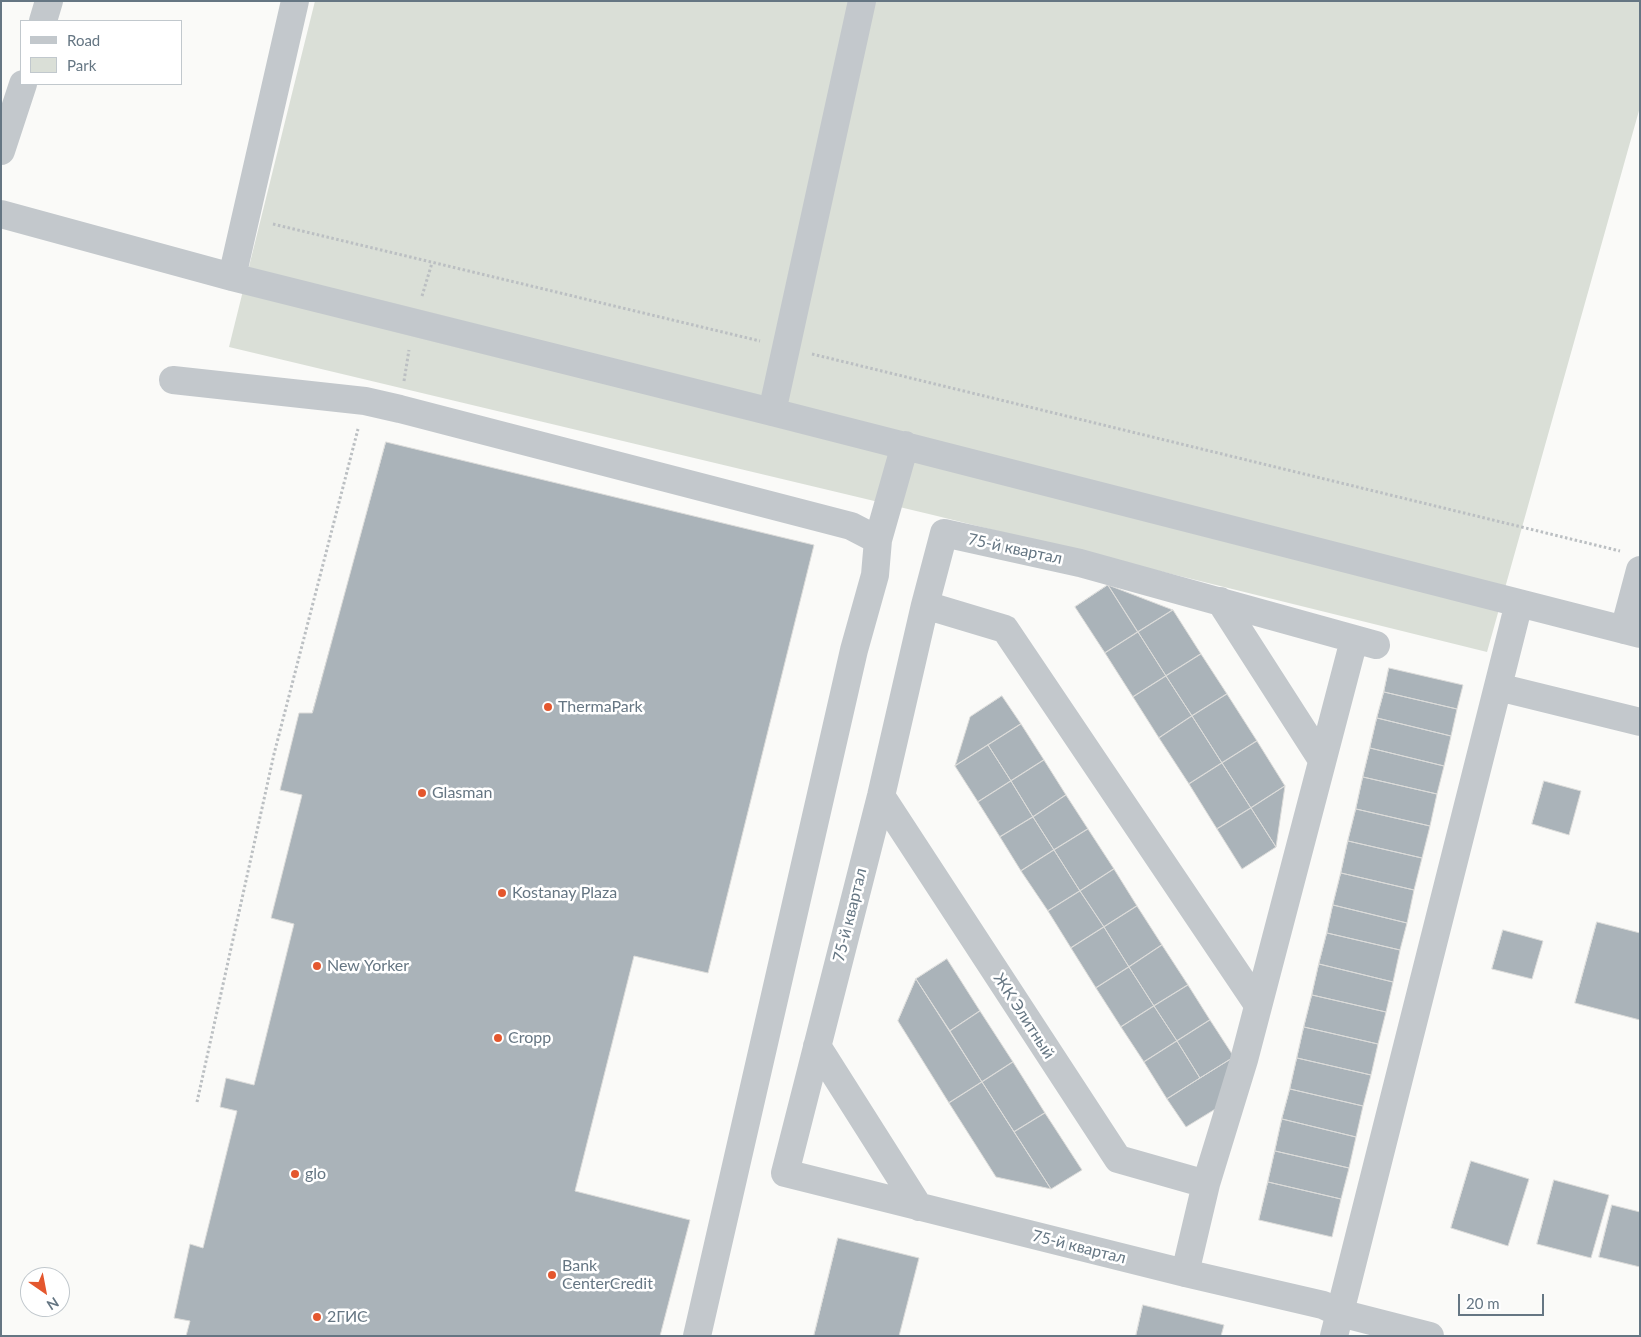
<!DOCTYPE html>
<html>
<head>
<meta charset="utf-8">
<style>
  body { margin:0 }
  #map { position:relative; width:1641px; height:1337px; overflow:hidden; background:#fafaf8; font-family:Lato,sans-serif }
  canvas { display:block }
  .frame { position:absolute; inset:0; border:2px solid #657683; pointer-events:none }
  .legend { position:absolute; left:20px; top:20px; width:162px; height:65px; box-sizing:border-box; background:#fff; border:1px solid #c1c8cd; margin:0; padding:6px 9px; list-style:none; font-size:15px; color:#657683 }
  .legend li { display:flex; align-items:center; gap:10px; height:25px }
  .legend b { width:25px; border:1px solid #c1c8cd }
  .north { position:absolute; left:20px; top:1267px; width:50px; height:50px; box-sizing:border-box; background:#fff; border:1px solid #c1c8cd; border-radius:50%; rotate:147deg; font-size:14px; font-weight:700; line-height:20px; text-align:center; color:#657683 }
  .north::after { content:''; display:block; margin:auto; width:18px; height:22px; background:#e4572e; clip-path:polygon(50% 0,100% 100%,50% 72%,0 100%) }
  .scale { position:absolute; left:1458px; top:1294px; width:86px; height:22px; box-sizing:border-box; border:2px solid #657683; border-top:0; padding-left:6px; font-size:15px; line-height:18px; white-space:nowrap; color:#657683; -webkit-text-stroke:4px #fff; paint-order:stroke }
</style>
</head>
<body>
<div id="map">
<canvas width="1641" height="1337"></canvas>
<div class="frame"></div>
<ul class="legend">
<li><b style="height:6px;background:#c3c8cc"></b>Road</li>
<li><b style="height:14px;background:#dadfd7"></b>Park</li>
</ul>
<div class="north">N</div>
<div class="scale">20 m</div>
</div>
<script>
const context = document.querySelector('canvas').getContext('2d');
context.lineJoin = 'round';
function fillPath(path, color) { context.fillStyle = color; context.fill(path, 'evenodd'); }
function stroke(path, color, width, dash) { context.strokeStyle = color; context.lineWidth = width; context.lineCap = dash ? 'butt' : 'round'; context.setLineDash(dash || []); context.stroke(path); }
function write(font, color, halo, rows, align = 'center') {
  context.font = font + ' Lato,sans-serif'; context.lineWidth = 5; context.setLineDash([]); context.textBaseline = 'middle'; context.strokeStyle = halo; context.fillStyle = color; for (const [text, x, y, turn = 0] of rows) {
    context.save(); context.translate(x, y); context.rotate((+turn || 0) * Math.PI / 180); context.textAlign = isNaN(turn) ? turn : align; if (halo) context.strokeText(text, 0, 0); context.fillText(text, 0, 0); context.restore();
  }
}
fillPath(new Path2D(`
  M315,1H1640V107L1487,652L933,515L229,347Z`), '#dadfd7');
const building = new Path2D(`
  M386,442L814,545L708,973L634,956L575,1191L690,1220L660,1336H186L190,1321L174,1318L190,1244L203,1248L237,1111L220,1107L226,1078L254,1085L294,924L271,918L302,795L280,790L299,713H312Z
  M1108,585L1173,610L1138,632Z
  M1108,585L1138,632L1105,653L1075,607Z
  M1173,610L1201,654L1166,676L1138,632Z
  M1138,632L1166,676L1133,697L1105,653Z
  M1201,654L1227,694L1192,716L1166,676Z
  M1389,668L1463,685L1457,709L1384,692Z
  M1166,676L1192,716L1159,738L1133,697Z
  M1384,692L1457,709L1451,736L1377,718Z
  M1227,694L1257,741L1222,763L1192,716Z
  M1002,696L1021,724L955,766L970,717Z
  M1192,716L1222,763L1189,784L1159,738Z
  M1377,718L1451,736L1444,766L1370,748Z
  M1021,724L1044,760L1011,781L988,745Z
  M1257,741L1285,786L1251,808L1222,763Z
  M988,745L1011,781L978,802L955,766Z
  M1370,748L1444,766L1437,794L1363,777Z
  M1044,760L1066,795L1033,817L1011,781Z
  M1222,763L1251,808L1217,829L1189,784Z
  M1363,777L1437,794L1430,826L1356,809Z
  M1011,781L1033,817L1000,837L978,802Z
  M1544,781L1581,791L1569,835L1532,824Z
  M1285,786L1276,847L1251,808Z
  M1066,795L1088,829L1054,850L1033,817Z
  M1251,808L1276,847L1242,869L1217,829Z
  M1356,809L1430,826L1422,858L1348,841Z
  M1033,817L1054,850L1021,871L1000,837Z
  M1088,829L1114,869L1080,891L1054,850Z
  M1348,841L1422,858L1414,890L1341,873Z
  M1054,850L1080,891L1048,911L1021,871Z
  M1114,869L1137,906L1104,927L1080,891Z
  M1341,873L1414,890L1407,923L1333,905Z
  M1080,891L1104,927L1071,948L1048,911Z
  M1333,905L1407,923L1400,950L1327,933Z
  M1137,906L1162,945L1129,967L1104,927Z
  M1597,922L1640,933V1020L1575,1003Z
  M1104,927L1129,967L1096,988L1071,948Z
  M1503,930L1543,941L1532,979L1492,969Z
  M1327,933L1400,950L1393,982L1319,964Z
  M1162,945L1188,985L1154,1006L1129,967Z
  M947,959L980,1011L950,1031L916,979Z
  M1319,964L1393,982L1386,1012L1312,995Z
  M1129,967L1154,1006L1121,1027L1096,988Z
  M916,979L982,1082L949,1103L898,1021Z
  M1188,985L1210,1020L1177,1041L1154,1006Z
  M1312,995L1386,1012L1378,1044L1304,1027Z
  M1154,1006L1177,1041L1144,1062L1121,1027Z
  M980,1011L1013,1062L982,1082L950,1031Z
  M1210,1020L1234,1057L1200,1078L1177,1041Z
  M1304,1027L1378,1044L1371,1075L1297,1058Z
  M1177,1041L1200,1078L1167,1099L1144,1062Z
  M1234,1057L1217,1108L1186,1127L1167,1099Z
  M1297,1058L1371,1075L1363,1106L1290,1089Z
  M1013,1062L1045,1113L1014,1132L982,1082Z
  M982,1082L1051,1189L996,1177L949,1103Z
  M1290,1089L1363,1106L1356,1137L1282,1119Z
  M1045,1113L1082,1170L1051,1189L1014,1132Z
  M1282,1119L1356,1137L1349,1168L1275,1151Z
  M1275,1151L1349,1168L1341,1199L1268,1182Z
  M1471,1161L1529,1179L1508,1246L1451,1228Z
  M1554,1180L1609,1195L1591,1258L1537,1244Z
  M1268,1182L1341,1199L1332,1237L1259,1220Z
  M1612,1205L1640,1212V1267L1599,1257Z
  M838,1238L919,1258L899,1336H814Z
  M1143,1305L1224,1325L1221,1336H1136Z`);
fillPath(building, '#aab3b9');
stroke(building, '#dcdcda', 1);
stroke(new Path2D(`
  M273,224L760,341
  M422,296L432,263
  M812,354L1620,551
  M404,381L409,350
  M197,1102L274,754L358,429`), '#bbbfc2', 3, [2.5, 2.5]);
stroke(new Path2D(`
  M43,21L49,1
  M1,151L23,84
  M1,214L232,277L772,412L1640,634
  M232,277L295,1
  M173,380L365,401L400,409L851,526L878,540L875,575L854,650L697,1336
  M772,412L862,1
  M878,540L905,445
  M1220,601L1322,760
  M925,605L1005,629L1258,1005
  M1624,630L1640,570
  M1376,645L1080,563L944,533L925,605L881,796L785,1173L1185,1273L1323,1305L1340,1313L1430,1336
  M1498,687L1640,722
  M881,796L1118,1159L1206,1184
  M817,1046L919,1207
  M1185,1273L1206,1184L1244,1060L1354,640
  M1334,1336L1519,603`), '#c3c8cc', 28);
for (const [x, y, r, color] of [
  [548,707,5,"#e4572e"],
  [422,793,5,"#e4572e"],
  [502,893,5,"#e4572e"],
  [317,966,5,"#e4572e"],
  [498,1038,5,"#e4572e"],
  [295,1174,5,"#e4572e"],
  [552,1275,5,"#e4572e"],
  [317,1317,5,"#e4572e"]
]) { const dot = new Path2D(); dot.arc(x, y, r, 0, 2 * Math.PI); context.fillStyle = color; context.fill(dot); stroke(dot, '#fff', 2); }
write('16px', '#657683', '#fff', [
  ["75-й квартал",1015,549,12],
  ["75-й квартал",850,915,-76],
  ["ЖК Элитный",1024,1016,57],
  ["75-й квартал",1079,1247,14]
]);
write('16px', '#657683', '#fff', [
  ["ThermaPark",558,707],
  ["Glasman",432,793],
  ["Kostanay Plaza",512,893],
  ["New Yorker",327,966],
  ["Cropp",508,1038],
  ["glo",305,1174],
  ["Bank",562,1266],
  ["CenterCredit",562,1284],
  ["2ГИС",327,1317]
], 'left');
</script>
</body>
</html>
